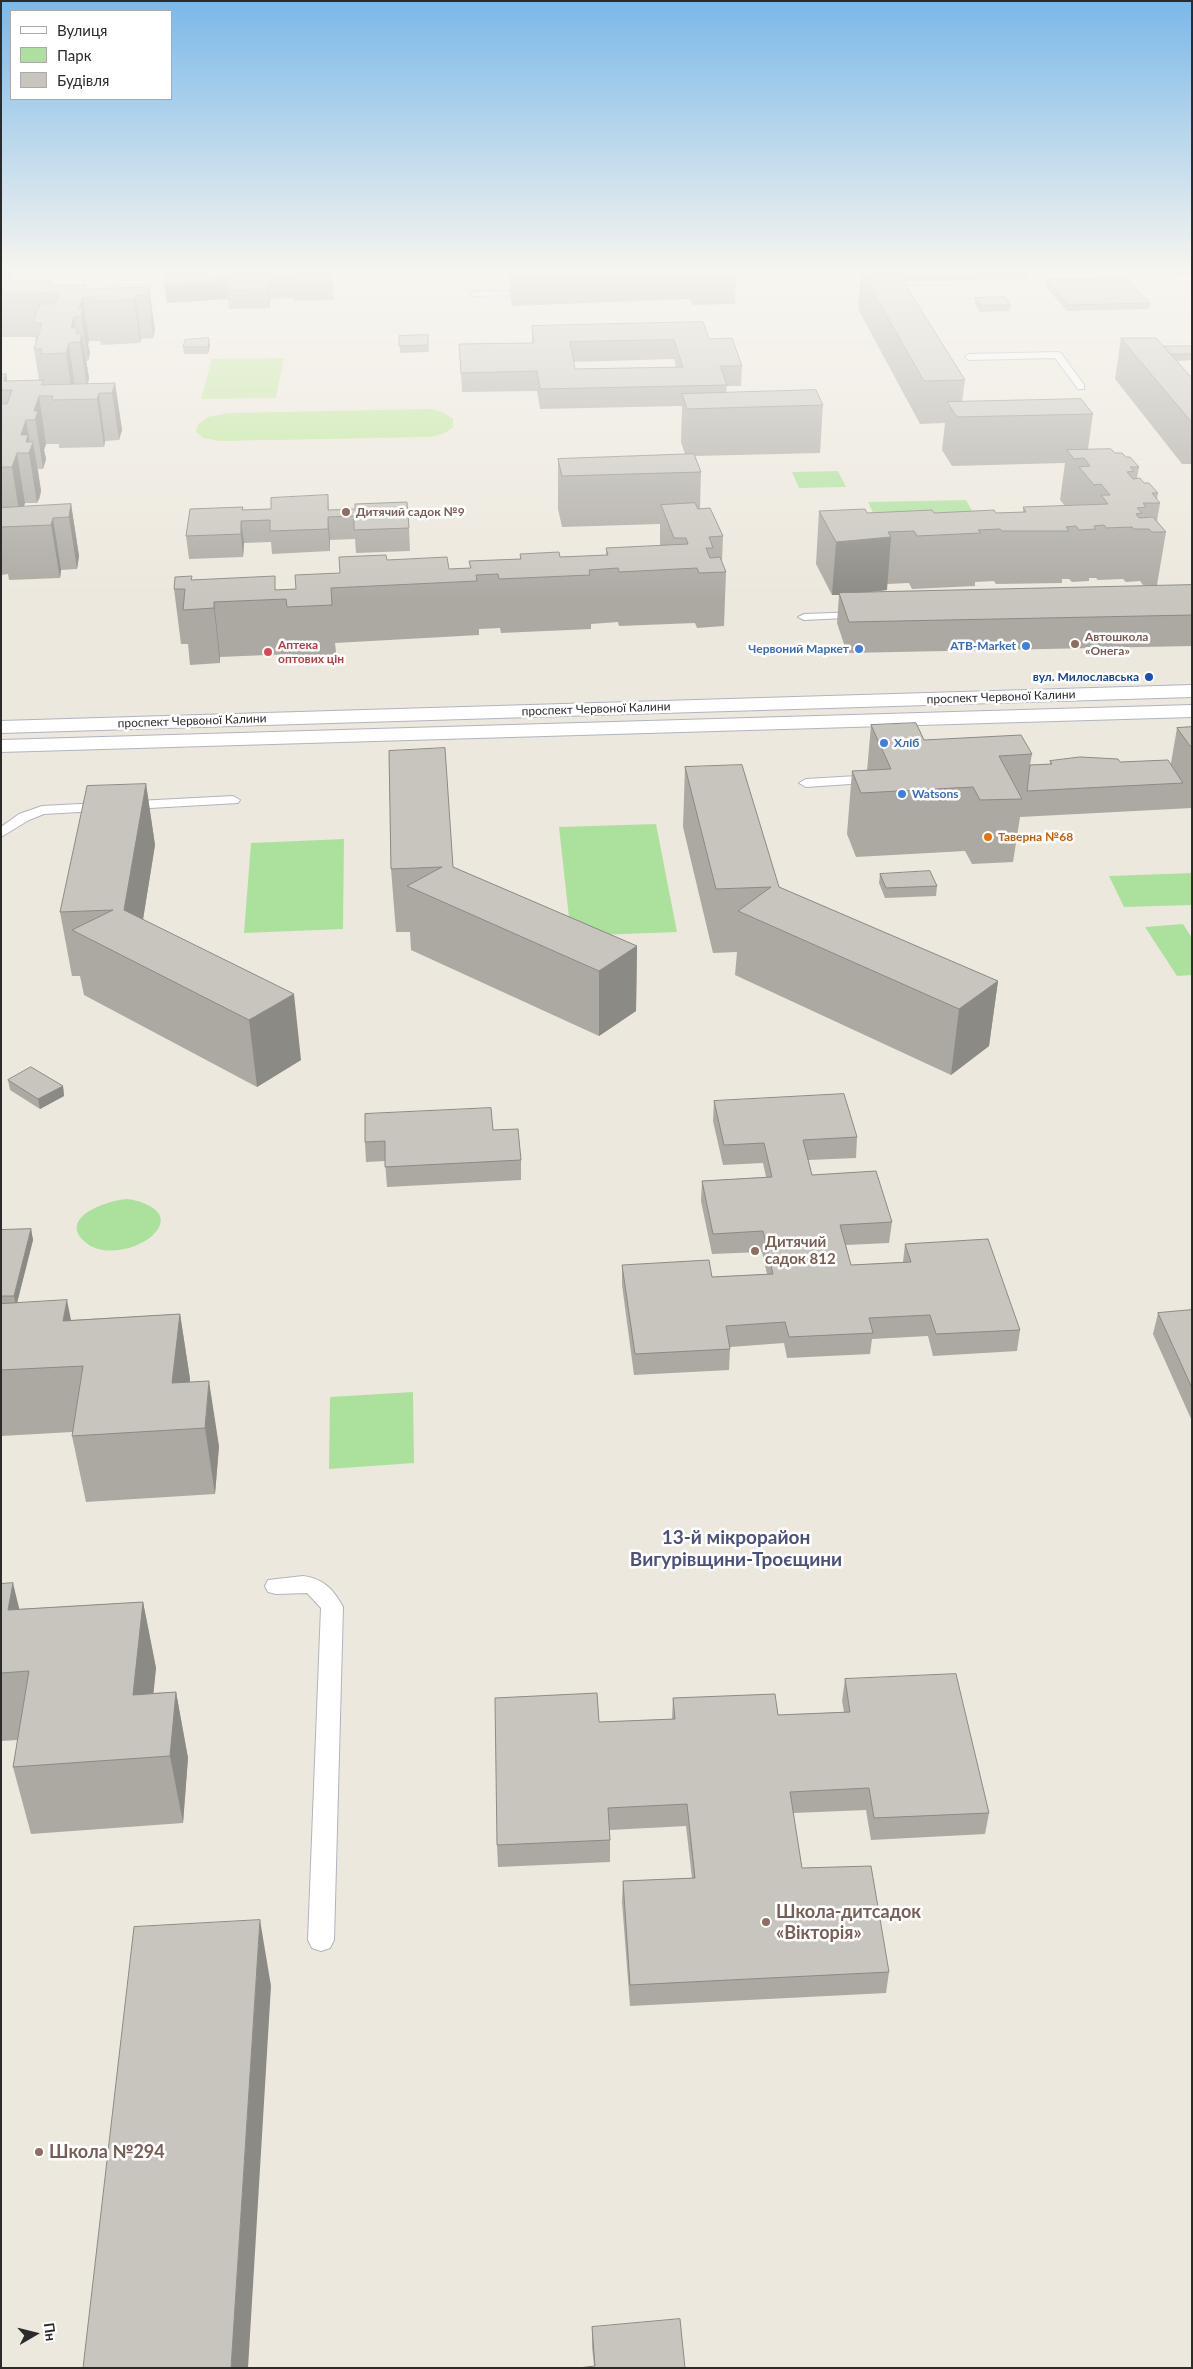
<!DOCTYPE html>
<html>
<head>
<meta charset="utf-8">
<style>
  body { margin:0 }
  #map { position:relative; width:1193px; height:2369px; overflow:hidden; background:#ede8de; font-family:Lato,sans-serif }
  canvas { display:block }
  .frame { position:absolute; inset:0; border:2px solid #2b2b2b; pointer-events:none }
  .legend { position:absolute; left:10px; top:10px; width:162px; height:90px; box-sizing:border-box; background:#fff; border:1px solid #aaa; margin:0; padding:6px 9px; list-style:none; font-size:15px; color:#2b2b2b }
  .legend li { display:flex; align-items:center; gap:10px; height:25px }
  .legend b { width:25px; border:1px solid #aaa }
  .north { position:absolute; left:10px; top:2309px; width:50px; height:50px; -webkit-text-stroke:4px #fff; paint-order:stroke; rotate:82deg; font-size:14px; font-weight:700; line-height:20px; text-align:center; color:#2b2b2b }
  .north::after { content:''; display:block; margin:auto; width:18px; height:22px; background:#2b2b2b; clip-path:polygon(50% 0,100% 100%,50% 72%,0 100%) }
</style>
</head>
<body>
<div id="map">
<canvas width="1193" height="2369"></canvas>
<div class="frame"></div>
<ul class="legend">
<li><b style="height:6px;background:#fff"></b>Вулиця</li>
<li><b style="height:14px;background:#ace19d"></b>Парк</li>
<li><b style="height:14px;background:#c8c5be"></b>Будівля</li>
</ul>
<div class="north">Пн</div>
</div>
<script>
const context = document.querySelector('canvas').getContext('2d');
context.lineJoin = 'round';
function fillPath(path, color) { context.fillStyle = color; context.fill(path, 'evenodd'); }
function stroke(path, color, width, dash) { context.strokeStyle = color; context.lineWidth = width; context.lineCap = dash ? 'butt' : 'round'; context.setLineDash(dash || []); context.stroke(path); }
function write(font, color, halo, rows, align = 'center') {
  context.font = font + ' Lato,sans-serif'; context.lineWidth = 5; context.setLineDash([]); context.textBaseline = 'middle'; context.strokeStyle = halo; context.fillStyle = color; for (const [text, x, y, turn = 0] of rows) {
    context.save(); context.translate(x, y); context.rotate((+turn || 0) * Math.PI / 180); context.textAlign = isNaN(turn) ? turn : align; if (halo) context.strokeText(text, 0, 0); context.fillText(text, 0, 0); context.restore();
  }
}
fillPath(new Path2D(`
  M838,471L846,487L799,488L792,472Z
  M966,500L984,532L883,534L868,502Z
  M656,824L677,932L571,936L559,827Z
  M344,839L343,929L244,933L251,843Z
  M1192,873V905L1124,907L1109,876Z
  M1183,924L1192,938V975L1177,976L1145,927Z
  M127,1199C146,1201 176,1214 152,1236C136,1250 101,1258 84,1241C58,1216 110,1200 127,1199Z
  M413,1392L414,1463L329,1469L330,1397Z`), '#ace19d');
fillPath(new Path2D(`
  M284,358L276,398L201,399L212,359Z
  M432,409L444,413L453,419V427L445,433L431,437L220,441L203,438L196,432L198,424L208,417L227,413Z`), '#bde799');
const service = new Path2D(`
  M470,270H531L532,271L528,273L472,274L468,272Z
  M744,279H747V283L713,288L709,286Z
  M532,291H535V295L474,296L470,294L474,292Z
  M1058,352L1061,353L1084,385V389H1078L1055,358L969,360L965,357L969,354Z
  M861,612L867,615L865,617L804,620L798,617L804,614Z
  M874,775L881,779L879,782L806,787L799,783L806,779Z
  M233,796L240,800L238,803L44,814L29,820L1,837V827L19,814L42,806Z
  M303,1576C323,1578 334,1590 343,1607L334,1940L330,1948L321,1951L312,1948L308,1940L321,1608L307,1593L276,1594L268,1592L265,1586L268,1580Z`);
const secondary = new Path2D(`
  M1192,685V697L1,733V721Z
  M1192,705V717L1,752V740Z`);
stroke(service, '#b2b3be', 2);
stroke(secondary, '#b2b3be', 2);
fillPath(service, '#fff');
fillPath(secondary, '#fff');
fillPath(new Path2D(`
  M1,270H15L16,272L12,280H1Z
  M62,270H153L62,272Z
  M207,270L208,276H228L272,270V274H291L332,270L334,300L295,301L294,298L270,299V308L229,309L228,299L167,303L164,285Z
  M509,270H736L735,304L693,305L690,299L512,306L510,295Z
  M861,270H1028L1027,279L903,281L965,380L962,402L1093,414L1088,449L1115,453L1126,457L1139,467L1137,478L1158,493L1157,500L1160,503L1157,521L1166,532L1157,585H1143L1140,581L1126,582L1123,579L1098,580L1096,578H1089V581L1072,582L1069,579H1062V583L996,584L994,581L975,582V586L912,589L909,583L887,584V590L869,592L1192,585V646L847,653L837,623L839,595H832L816,564L819,511L867,513H996L1023,512V507L1065,506L1060,500L1065,463L952,466L942,450L945,423L920,424L858,309Z
  M1172,270H1192V275L1177,276Z
  M1046,280L1150,303L1149,309L1067,311L1045,286Z
  M51,281L52,286L85,285L86,289L149,287L155,330L153,338L141,339L140,343L101,345L100,341H89L88,344L90,353L88,361H86L89,378L88,384L115,383L122,430L119,440L105,441L104,447L59,448V444H46L44,450L46,459L43,469H38L41,491L40,498L37,503H25L24,507L71,504L79,556L77,569L61,570L60,578L9,580L8,574L1,575V375L6,374L7,381L39,380L34,349L36,342L35,337H1V282Z
  M975,298L1011,305L1010,311L980,312L975,304Z
  M532,326L709,339L742,366L741,386H727L726,393L823,405L820,453L695,456L701,472L700,509L723,536L722,562L726,572L724,626L697,628L695,623L619,626L618,622L591,624V629L501,633L500,628L479,629V635L335,643L337,660L292,663L291,654L220,657V663L190,665L188,644H181L174,589L192,580L276,590L296,589L340,573L387,560L449,569L470,568L469,561L520,559V554L560,557L606,555V548L660,546V524L562,527L558,509V459L685,454L681,442L682,406L540,409L537,391L462,392L459,344L532,343ZM674,359L676,367L575,369L573,362Z
  M428,335L429,352L400,353L399,336Z
  M1121,338L1164,346H1192V360L1177,361L1192,378V464H1182L1115,379Z
  M210,345L208,354H184L183,347Z
  M328,495L329,510L409,528L410,551L356,553L355,539L330,540V551L272,554L271,542L244,543L243,557L189,559L186,536L243,507V510L271,509Z
  M871,725L924,740L1032,754L1030,765L1050,764V761L1171,763L1177,728L1192,727V808L1020,817L1013,862L972,864L965,851L856,857L847,834L852,771H867Z
  M389,751L453,867L637,946L636,1011L599,1036L411,950L410,932H396L391,869Z
  M685,767L779,887L998,981L989,1046L951,1075L735,975L737,952L713,953L683,827Z
  M146,784L155,845L143,919L301,1060L257,1087L84,995L80,976H72L60,912Z
  M880,874L937,886L936,896L885,898L879,883Z
  M8,1080L63,1086L64,1096L40,1109L10,1090Z
  M714,1101L857,1137L856,1158L808,1160L812,1175L892,1222L889,1243L846,1245L851,1265L903,1262L905,1244L1020,1330L1017,1351L933,1356L928,1336L872,1339L870,1354L787,1358L784,1343L730,1347L729,1370L634,1375L622,1285V1265L712,1277L767,1274L762,1252L712,1254L701,1201L702,1181L766,1177L763,1163L723,1165L713,1121Z
  M493,1130L521,1160V1180L387,1187L385,1161L366,1162L365,1142Z
  M31,1229L33,1240L17,1303L71,1320L180,1314L190,1379V1382L219,1446L215,1494L86,1502L72,1436V1432L1,1436V1230Z
  M1192,1310V1421L1153,1334L1158,1313Z
  M1,1584L19,1609L143,1602L156,1668L153,1693L176,1692L188,1758L183,1823L31,1834L13,1767L18,1740L1,1741Z
  M845,1679L989,1813L985,1834L871,1840L866,1810L793,1813L802,1868L889,1972L886,1993L630,2006L622,1902L623,1881L692,1878L686,1826L610,1830V1862L498,1867L497,1845L599,1722L672,1719L673,1698L778,1715L844,1712L842,1701Z
  M592,2327L685,2368L594,2366L592,2347Z`), '#aca9a3');
fillPath(new Path2D(`
  M11,270H15L16,272L12,280Z
  M207,270L208,282L228,281L227,290L228,299L167,303L164,285L206,277Z
  M269,280L270,299V308L268,289Z
  M149,287L155,330L153,338L148,295Z
  M136,295L141,339L140,343L134,300Z
  M83,298L89,341L88,344L90,353L88,361L81,316L79,309Z
  M74,317L76,332L77,328L79,342L71,328Z
  M82,333L89,378L87,388L80,342Z
  M209,338L210,345L208,354V347Z
  M69,343L75,388L73,399L66,353Z
  M6,374L9,390L4,381Z
  M115,383L122,430L119,440L112,393Z
  M99,393L105,441L104,447L97,399Z
  M39,396L46,444L44,450L46,459L43,469L34,411Z
  M26,420L31,449L33,442L41,491L37,503L29,453L21,435Z
  M17,453L25,503L20,517L12,467Z
  M71,504L79,556L77,569L69,517Z
  M328,517L330,540V551L328,529Z
  M53,518L61,570L60,578L51,525Z
  M241,521L244,543L243,557L241,534Z
  M891,537L887,590L840,595L839,593V595H832L836,542Z
  M214,602L220,657V663L214,608Z
  M146,784L155,845L136,963L124,910Z
  M637,946L636,1011L599,1036V971Z
  M998,981L989,1046L951,1075L959,1009Z
  M294,994L301,1060L257,1087L249,1020Z
  M63,1086L64,1096L40,1109L38,1099Z
  M31,1229L33,1240L16,1307L14,1296Z
  M67,1300L80,1365L63,1321Z
  M180,1314L190,1379L185,1429L172,1383Z
  M209,1381L219,1446L215,1494L205,1428Z
  M13,1583L29,1649L8,1610Z
  M143,1602L156,1668L147,1758L133,1695Z
  M176,1692L188,1758L183,1823L170,1756Z
  M260,1920L271,1986L248,2368H231Z`), '#8c8a85');
const building = new Path2D(`
  M167,270H207L206,277L228,276V271L272,270V274H291V270H332V281L293,283V279L269,280L268,289L227,290L228,281L164,285Z
  M896,270L965,380L924,381L861,271Z
  M1126,278L1150,303L1068,305L1046,280Z
  M51,281L50,286L85,285L84,289L149,287L148,295H136L134,300L95,301L96,297L83,298L79,309H83L81,316L74,317L71,328H77L76,334L82,333L80,342L69,343L66,353L41,354L42,349H34L42,323H33L40,304H55L58,293L1,294V282Z
  M1005,297L1011,305H980L975,298Z
  M703,322L709,339L732,338L742,366H720L727,385L540,389L537,371L461,373L459,344L534,343L532,326ZM674,340L683,367L575,369L570,342Z
  M428,335V345L399,346V336Z
  M209,338L208,347H183L185,340Z
  M1121,338H1156L1192,378V420H1190Z
  M1164,346H1192V354H1171Z
  M6,374L4,381L44,380L41,385L115,383L112,393H99L97,399L52,400L53,396H39L34,411H38L35,420H26L21,435H28L26,442H33L29,453H17L12,467H1V404H7L12,390H1V375Z
  M816,390L823,405L687,409L682,394Z
  M1081,399L1093,414L957,417L947,402Z
  M1111,449L1115,453H1122L1126,457H1130L1139,467H1130L1134,471L1127,472L1133,479L1140,478L1144,483H1149L1158,493H1152L1160,503H1143L1146,507L1137,508L1142,513L1136,514L1139,518L1153,517L1166,532H1152L1149,529H1134L1132,527L1106,528L1104,525L1094,526L1096,529L1079,530L1076,526L1066,527L1069,531H1002L1000,529L978,530L981,533L917,536L914,531L888,532L891,537L836,542L819,511L865,509L867,513L932,510L934,513L994,510L996,513L1026,512L1023,507L1108,504L1101,495H1110L1101,484L1094,485L1079,467L1090,466L1084,458L1074,459L1067,450Z
  M694,454L701,472L562,476L558,459Z
  M328,495V510L355,509V504L407,502L409,528L354,530V516L328,517V529L270,531V520L241,521V534L186,536L190,509L243,507L242,510L271,509V498Z
  M695,503L698,509L710,508L723,536L709,537L713,548H706L710,558L720,557L726,572L699,573L697,568L619,572L618,568L589,570L590,575L499,579L498,574L476,575L477,581L331,588L332,605L287,607L286,599L214,602V608L183,610L185,589H174L175,577L192,576L191,580L275,576V590L296,589L295,575L340,573L339,557L386,555L387,560L447,557L449,569L471,568L469,561L521,559L520,554L559,552L560,557L608,555L606,548L688,544L686,538H674L661,505Z
  M71,504L69,517L53,518L51,525L1,527V508Z
  M1192,585V615L849,622L839,593Z
  M916,723L924,740L1021,735L1032,754L999,756L1022,799L980,800L973,787L861,793L852,771L891,769L871,725Z
  M1192,727V746H1190L1177,728Z
  M445,748L453,867L637,946L599,971L407,886L442,867L391,869L389,751Z
  M1080,757L1118,759L1120,762L1168,760L1183,783L1027,791L1030,765L1052,764L1050,761Z
  M742,765L779,887L998,981L959,1009L738,911L771,887L716,889L685,767Z
  M146,784L124,910L294,994L249,1020L72,930L113,910L60,912L87,786Z
  M930,871L937,886L886,888L880,874Z
  M31,1067L63,1086L38,1099L8,1080Z
  M844,1094L857,1137L803,1140L812,1175L876,1171L892,1222L840,1225L851,1265L911,1262L905,1244L988,1239L1020,1330L936,1334L930,1315L869,1318L873,1333L789,1337L785,1322L726,1326L730,1349L635,1354L622,1265L709,1260L712,1277L773,1274L763,1231L713,1234L702,1181L772,1177L764,1143L724,1145L714,1101Z
  M491,1108L493,1130L518,1129L521,1160L385,1167V1141L365,1142V1114Z
  M31,1229L14,1296H1V1230Z
  M67,1300L63,1321L180,1314L172,1383L209,1381L205,1428L72,1436L83,1366L1,1370V1304Z
  M1192,1310V1388L1158,1313Z
  M13,1583L8,1610L143,1602L133,1695L176,1692L170,1756L13,1767L29,1671L1,1673V1584Z
  M956,1674L989,1813L874,1818L869,1788L790,1792L802,1868L871,1866L889,1972L630,1985L623,1881L695,1878L687,1804L608,1808L610,1840L497,1845L495,1698L597,1693L599,1722L675,1719L673,1698L775,1694L778,1715L850,1712L845,1679Z
  M260,1920L231,2368H83L134,1927Z
  M680,2319L685,2368H578L595,2366L592,2327Z`);
fillPath(building, '#c8c5be');
stroke(building, '#8c8a85', 1);
const sky = context.createLinearGradient(0, 0, 0, 602);
sky.addColorStop(0, '#7ab8e9');
sky.addColorStop(0.45, '#f7f5f0');
sky.addColorStop(1, '#f7f5f000');
context.fillStyle = sky;
context.fillRect(0, 0, 1193, 602);
for (const [x, y, r, color] of [
  [346,512,5,"#8d6e63"],
  [1075,644,5,"#8d6e63"],
  [1026,646,5,"#3f7fe0"],
  [859,649,5,"#3f7fe0"],
  [268,652,5,"#e0444e"],
  [1149,677,5,"#1a4fb4"],
  [884,743,5,"#3f7fe0"],
  [902,794,5,"#3f7fe0"],
  [988,837,5,"#e8710a"],
  [755,1251,5,"#8d6e63"],
  [766,1922,5,"#8d6e63"],
  [39,2152,5,"#8d6e63"]
]) { const dot = new Path2D(); dot.arc(x, y, r, 0, 2 * Math.PI); context.fillStyle = color; context.fill(dot); stroke(dot, '#fff', 2); }
write('bold 12px', '#785e54', '#fff', [
  ["Дитячий садок №9",356,512],
  ["Автошкола",1085,637],
  ["«Онега»",1085,651]
], 'left');
write('bold 12px', '#be3a42', '#fff', [
  ["Аптека",278,645],
  ["оптових цін",278,659]
], 'left');
write('bold 12px', '#366cbe', '#fff', [
  ["ATB-Market",1016,646],
  ["Червоний Маркет",849,649],
  ["Хліб",894,743,"left"],
  ["Watsons",912,794,"left"]
], 'right');
write('bold 12px', '#164399', '#fff', [
  ["вул. Милославська",1139,677]
], 'right');
write('12px', '#2b2b2b', '#fff', [
  ["проспект Червоної Калини",1001,697,-2],
  ["проспект Червоної Калини",596,709,-2],
  ["проспект Червоної Калини",192,721,-2]
]);
write('bold 12px', '#c56008', '#fff', [
  ["Таверна №68",998,837]
], 'left');
write('bold 15px', '#785e54', '#fff', [
  ["Дитячий",765,1242],
  ["садок 812",765,1259]
], 'left');
write('bold 18px', '#785e54', '#fff', [
  ["Школа-дитсадок",776,1912],
  ["«Вікторія»",776,1933],
  ["Школа №294",49,2152]
], 'left');
write('bold 19px', '#4d507b', '#fff', [
  ["13-й мікрорайон",736,1538],
  ["Вигурівщини-Троєщини",736,1560]
]);
</script>
</body>
</html>
